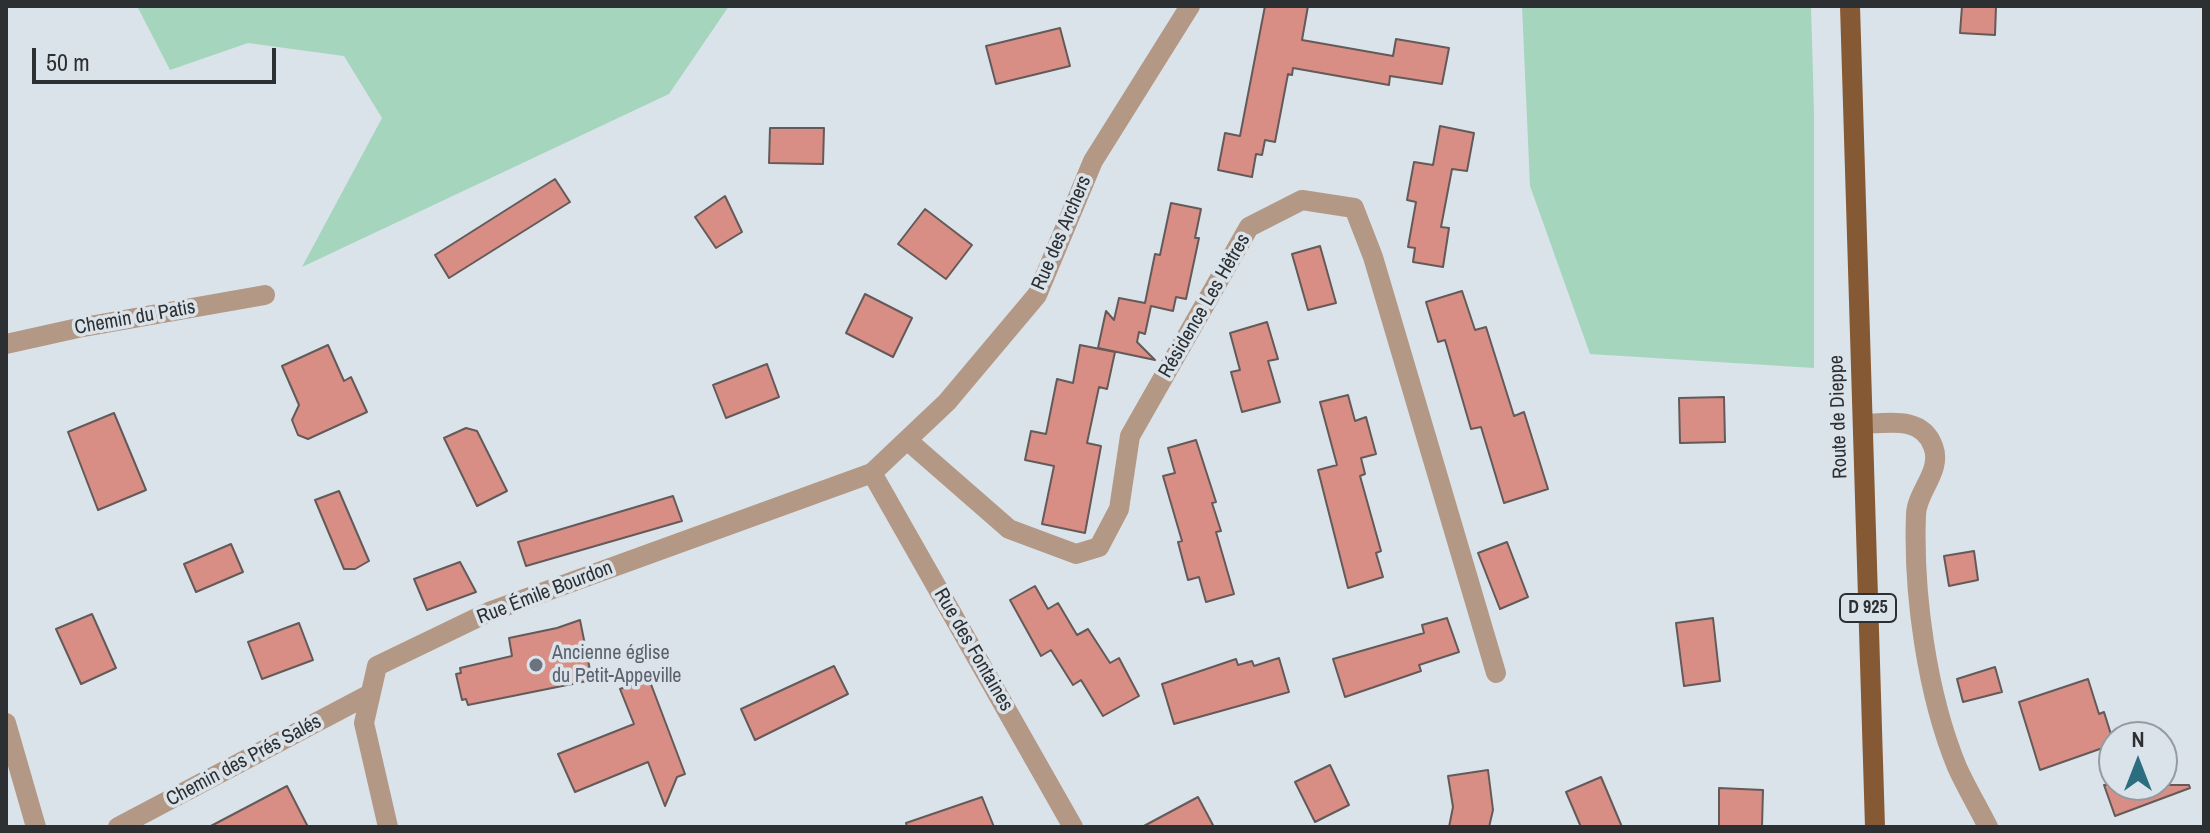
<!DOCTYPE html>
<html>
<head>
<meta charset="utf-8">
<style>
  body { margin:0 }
  #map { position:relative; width:2210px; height:833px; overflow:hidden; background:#dbe3ea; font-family:"Archivo Narrow",sans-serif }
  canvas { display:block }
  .frame { position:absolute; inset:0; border:8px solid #2d3033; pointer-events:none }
  .north { position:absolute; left:2098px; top:721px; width:80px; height:80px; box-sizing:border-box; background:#dbe3ea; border:2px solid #959ba1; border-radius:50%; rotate:0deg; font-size:22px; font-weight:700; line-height:32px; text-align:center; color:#2d3033 }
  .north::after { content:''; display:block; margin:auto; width:28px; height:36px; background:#2c6e80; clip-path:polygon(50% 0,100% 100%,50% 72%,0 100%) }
  .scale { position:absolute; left:32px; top:48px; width:244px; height:36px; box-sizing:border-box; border:4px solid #2d3033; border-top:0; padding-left:10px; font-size:24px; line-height:28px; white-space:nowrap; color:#2d3033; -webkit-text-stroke:6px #dbe3ea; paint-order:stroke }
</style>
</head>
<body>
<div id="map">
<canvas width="2210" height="833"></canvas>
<div class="frame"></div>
<div class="north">N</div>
<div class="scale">50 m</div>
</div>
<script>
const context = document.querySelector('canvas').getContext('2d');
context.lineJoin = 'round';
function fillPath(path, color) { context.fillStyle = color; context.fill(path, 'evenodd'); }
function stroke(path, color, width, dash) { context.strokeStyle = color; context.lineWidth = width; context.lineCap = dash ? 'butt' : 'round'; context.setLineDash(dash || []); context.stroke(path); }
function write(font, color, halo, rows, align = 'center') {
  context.font = font + ' "Archivo Narrow",sans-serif'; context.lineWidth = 7; context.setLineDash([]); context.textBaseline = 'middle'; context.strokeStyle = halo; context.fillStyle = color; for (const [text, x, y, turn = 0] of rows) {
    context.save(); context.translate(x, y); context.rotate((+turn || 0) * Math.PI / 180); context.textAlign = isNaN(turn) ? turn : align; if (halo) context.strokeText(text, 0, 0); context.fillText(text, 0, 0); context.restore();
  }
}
fillPath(new Path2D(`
  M137,6H729L669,94L302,267L382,118L344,56L248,43L170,70Z
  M1522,6H1811L1814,113V368L1590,354L1530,186Z`), '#a5d5bd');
const building = new Path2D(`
  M1265,6H1308L1302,40L1393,56L1396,39L1449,48L1442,84L1390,76L1389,85L1293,68L1292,75L1288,74L1275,142L1265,140L1262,155L1256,154L1252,177L1218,170L1225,133L1240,136Z
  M1962,6H1996L1995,35L1960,33Z
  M1060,28L1070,66L996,84L986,46Z
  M1440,126L1474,133L1467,171L1452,169L1441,227L1449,228L1443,267L1413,262L1415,248L1408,247L1416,202L1407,200L1414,162L1433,165Z
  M770,128H824L823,164L769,163Z
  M555,179L570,202L449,278L435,255Z
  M725,196L742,232L716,248L695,217Z
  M1171,203L1201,209L1195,238H1199L1186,299L1176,297L1173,311L1151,306L1145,334L1139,332L1137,342L1155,360L1098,348L1106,311L1114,320L1119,298L1145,303L1155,254L1160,255Z
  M925,209L972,245L946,279L898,244Z
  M1320,246L1336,303L1308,310L1292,254Z
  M1462,291L1475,330L1486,327L1514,416L1524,412L1548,489L1504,503L1481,427L1471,429L1445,340L1438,342L1426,302Z
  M865,294L912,318L893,357L846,333Z
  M1267,322L1278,359L1268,361L1280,402L1242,412L1231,372L1240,370L1230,333Z
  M328,345L344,381L351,377L367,412L308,439L298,435L292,420L299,405L282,366Z
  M1080,345L1115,352L1107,389L1099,387L1087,443L1101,446L1085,533L1042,524L1054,466L1025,460L1031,431L1046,434L1057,379L1073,383Z
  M767,364L779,397L726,418L713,385Z
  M1348,395L1355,421L1366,417L1376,454L1361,458L1365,474L1360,476L1381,551L1376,553L1383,577L1348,588L1318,470L1337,465L1320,402Z
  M1724,397L1725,442L1680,443L1679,398Z
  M114,413L146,490L98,510L68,432Z
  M466,428L477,431L507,491L477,506L444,438Z
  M1196,440L1216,502L1212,503L1221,531L1216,532L1234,594L1206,602L1199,577L1188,580L1178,542L1182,541L1163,476L1175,473L1168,448Z
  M339,491L369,561L355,569H344L315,500Z
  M673,496L682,521L526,566L518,542Z
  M1507,542L1528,597L1500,609L1478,553Z
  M231,544L243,572L196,592L184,564Z
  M1974,551L1978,580L1949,586L1944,556Z
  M460,562L476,592L427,610L414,579Z
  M1035,586L1048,609L1058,603L1077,635L1088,629L1110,663L1119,658L1139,696L1103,716L1081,680L1073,685L1051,650L1041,656L1010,600Z
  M92,614L116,668L81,684L56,629Z
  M1447,618L1459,652L1419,665L1421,671L1345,697L1333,659L1424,633L1422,625Z
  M1713,618L1720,681L1684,686L1676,623Z
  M580,620L592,680L468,705L466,699L462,700L456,674L461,673L460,668L512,656L509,638L557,628Z
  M299,623L313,660L262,679L248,642Z
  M1279,658L1289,692L1174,724L1162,684L1236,659L1238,665L1252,661L1254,666Z
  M834,666L848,694L755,740L741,709Z
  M1995,667L2002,692L1963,702L1957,679Z
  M649,679L685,774L677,777L665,806L648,762L575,792L558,754L634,724L620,689Z
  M2088,679L2099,714L2104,712L2114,744L2040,770L2019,702Z
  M1330,765L1349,805L1315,822L1295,782Z
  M1488,770L1493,810L1489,827H1449L1453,807L1448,776Z
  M1601,777L1622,827H1581L1566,792Z
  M2104,785H2189L2190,788L2115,816Z
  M287,786L308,827H209Z
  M1719,788L1763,790L1762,827H1719Z
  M982,797L994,827H907L906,823Z
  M1198,797L1214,827H1142Z`);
fillPath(building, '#d88e84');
stroke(building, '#635a59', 2);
stroke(new Path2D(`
  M6,344L78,328L265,295
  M1864,424C1889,423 1922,416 1933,446C1943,471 1916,492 1916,515C1913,594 1927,694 1957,767C1966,787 1978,807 1988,827
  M907,440L1009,529L1076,554L1099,547L1119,509L1130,436L1249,227L1302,200L1354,208L1373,257L1496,673
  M872,473L1073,827
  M6,723L36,827
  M118,827L370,694
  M388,827L364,723L377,666L489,612L872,473L947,402L1037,295L1093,161L1190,6`), '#b29885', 20);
stroke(new Path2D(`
  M1850,6L1875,827`), '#865935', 20);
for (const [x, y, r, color] of [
  [536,665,8,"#6b7280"]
]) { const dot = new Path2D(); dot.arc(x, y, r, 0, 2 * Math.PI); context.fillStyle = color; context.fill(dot); stroke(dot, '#dbe3ea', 3); }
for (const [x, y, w] of [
  [1868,608,56]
]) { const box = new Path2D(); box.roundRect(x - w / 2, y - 14, w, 28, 6); context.fillStyle = '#dbe3ea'; context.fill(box); stroke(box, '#2d3033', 2); }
write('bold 18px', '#2d3033', null, [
  ["D 925",1868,608]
]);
write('20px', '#2d3033', '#dbe3ea', [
  ["Rue des Archers",1062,233,-67],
  ["Résidence Les Hêtres",1205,306,-60],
  ["Chemin du Patis",135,318,-10],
  ["Route de Dieppe",1839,417,-92],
  ["Rue Émile Bourdon",545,593,-21],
  ["Rue des Fontaines",973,650,60],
  ["Chemin des Prés Salés",244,761,-28]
]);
write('20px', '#5b616d', '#dbe3ea', [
  ["Ancienne église",552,654],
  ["du Petit-Appeville",552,677]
], 'left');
</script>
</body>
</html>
